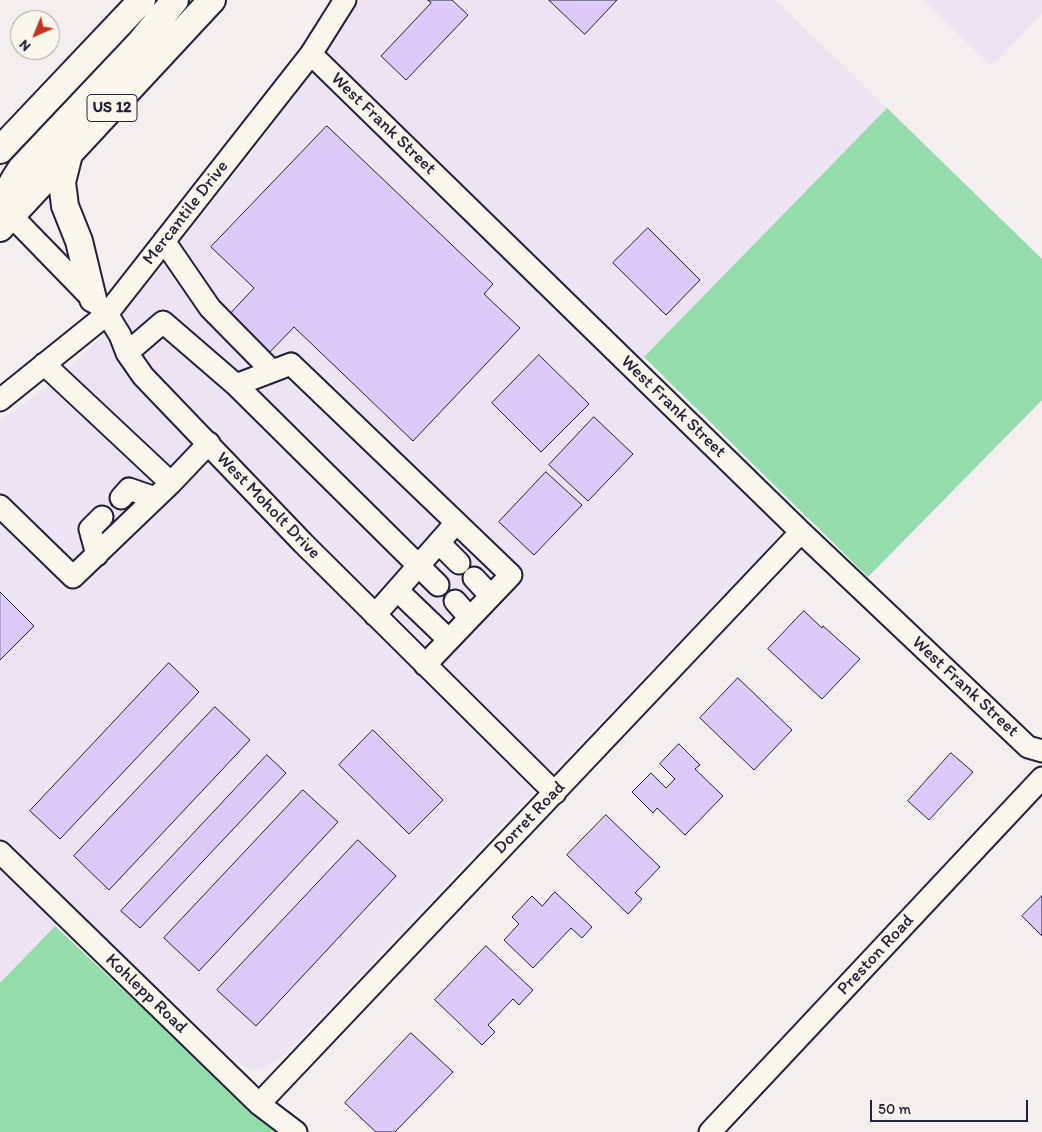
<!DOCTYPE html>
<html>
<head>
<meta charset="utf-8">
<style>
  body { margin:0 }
  #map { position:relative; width:1042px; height:1132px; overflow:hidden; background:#f5eeef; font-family:Itim,sans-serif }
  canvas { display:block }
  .north { position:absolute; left:10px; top:10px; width:50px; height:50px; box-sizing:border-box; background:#fbf7ec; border:1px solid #a4a2a5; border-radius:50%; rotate:224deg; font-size:14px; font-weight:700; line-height:20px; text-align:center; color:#22223b }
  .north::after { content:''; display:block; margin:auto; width:18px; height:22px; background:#c8321e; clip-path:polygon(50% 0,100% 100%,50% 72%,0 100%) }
  .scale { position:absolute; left:870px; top:1100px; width:158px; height:22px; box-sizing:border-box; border:2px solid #22223b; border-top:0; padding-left:6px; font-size:15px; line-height:18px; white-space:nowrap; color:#22223b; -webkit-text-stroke:4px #fbf7ec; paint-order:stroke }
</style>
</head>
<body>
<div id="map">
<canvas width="1042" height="1132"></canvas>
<div class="north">N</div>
<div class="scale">50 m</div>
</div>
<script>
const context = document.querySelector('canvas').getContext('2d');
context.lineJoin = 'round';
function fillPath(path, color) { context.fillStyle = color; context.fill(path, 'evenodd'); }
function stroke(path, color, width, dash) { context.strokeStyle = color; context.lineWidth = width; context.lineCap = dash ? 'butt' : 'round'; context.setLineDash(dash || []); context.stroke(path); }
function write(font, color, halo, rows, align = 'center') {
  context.font = font + ' Itim,sans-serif'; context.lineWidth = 4.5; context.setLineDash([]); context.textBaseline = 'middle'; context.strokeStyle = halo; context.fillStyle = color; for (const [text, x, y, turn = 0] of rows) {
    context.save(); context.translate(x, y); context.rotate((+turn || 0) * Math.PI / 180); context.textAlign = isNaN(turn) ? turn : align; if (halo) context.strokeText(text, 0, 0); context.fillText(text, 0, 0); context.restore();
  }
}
fillPath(new Path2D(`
  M361,0H775L887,108L626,377L768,515L777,528V536L768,549L499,828L289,1051L273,1063L260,1069L250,1070L232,1058L73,907L0,983V420L48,386L98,341L133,302L255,148L338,35Z
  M924,0H1042V14L991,66Z`), '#eee3f3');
fillPath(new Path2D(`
  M887,108L1042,259V400L868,577L644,357Z
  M55,926L265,1123L276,1132H0V983Z`), '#94dcab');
const building = new Path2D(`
  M428,0H452L468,15L406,80L381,56L431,3Z
  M549,0H617L585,34Z
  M327,126L493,284L484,294L520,328L413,441L294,327L266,356L226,318L254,288L211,247Z
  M648,228L700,280L666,315L613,263Z
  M539,355L589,404L541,452L492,403Z
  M594,417L633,454L588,501L549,465Z
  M546,472L582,505L534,555L499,522Z
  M0,592L34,626L0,660Z
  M804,611L822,628L823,626L860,659L822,699L768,649Z
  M169,663L199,692L60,839L30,811Z
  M738,678L792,730L754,770L700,718Z
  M215,707L250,740L109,890L74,856Z
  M373,730L443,800L409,834L339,765Z
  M679,744L700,765L695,769L723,796L685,835L657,808L653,813L632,792L651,773L666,788L675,779L660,764Z
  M951,753L973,772L929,820L908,801Z
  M267,755L286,773L140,928L121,911Z
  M303,790L338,822L199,971L164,938Z
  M606,815L660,867L635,893L642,899L628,914L567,855Z
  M358,840L396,876L256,1026L217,990Z
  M555,892L592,927L582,938L571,928L533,968L504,940L519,924L512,917L532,896L542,906Z
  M1042,896V936L1022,916Z
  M486,946L533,990L519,1005L513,999L488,1025L495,1032L482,1045L435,1000Z
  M411,1033L453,1072L395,1132H376L345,1103Z`);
fillPath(building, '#ddcafb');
stroke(building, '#22223b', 1);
const minor = new Path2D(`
  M311,54L801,532L1028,747L1042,751
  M1,205L107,314L120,335L127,353L143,376L303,543L555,793
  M164,241L210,308L272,371
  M127,353L163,322L236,385L438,585
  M44,364L171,483
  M236,385L291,364L511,575L425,665
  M0,400L107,314L311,54L345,0
  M121,498L129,489L155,498
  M0,506L73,577L171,483L209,443
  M439,543L459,563
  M97,555L90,529L102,517
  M474,578L491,596
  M397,590L449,640
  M455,601L470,618
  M375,615L456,523
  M0,852L259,1104L296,1132
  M259,1104L801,532
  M710,1132L1042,778`);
const major = new Path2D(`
  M0,150L142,0
  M69,154L62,182L65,206L79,241L93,299
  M12,216C7,191 7,190 21,169L139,44L175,0
  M0,228L212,0`);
stroke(minor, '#22223b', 25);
stroke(major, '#22223b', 30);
stroke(minor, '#fbf7ec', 21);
stroke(major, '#fbf7ec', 26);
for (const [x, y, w] of [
  [112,108,50]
]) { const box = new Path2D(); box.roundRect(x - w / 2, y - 13.5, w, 27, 4); context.fillStyle = '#fbf7ec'; context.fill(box); stroke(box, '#22223b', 1); }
write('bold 16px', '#22223b', null, [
  ["US 12",112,108]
]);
write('18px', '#22223b', '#fbf7ec', [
  ["West Frank Street",383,124,44],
  ["Mercantile Drive",186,213,-52],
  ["West Frank Street",673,407,44],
  ["West Moholt Drive",268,506,46],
  ["West Frank Street",965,687,43],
  ["Dorret Road",530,818,-46],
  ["Preston Road",876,955,-47],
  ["Kohlepp Road",146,994,44]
]);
</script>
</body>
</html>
